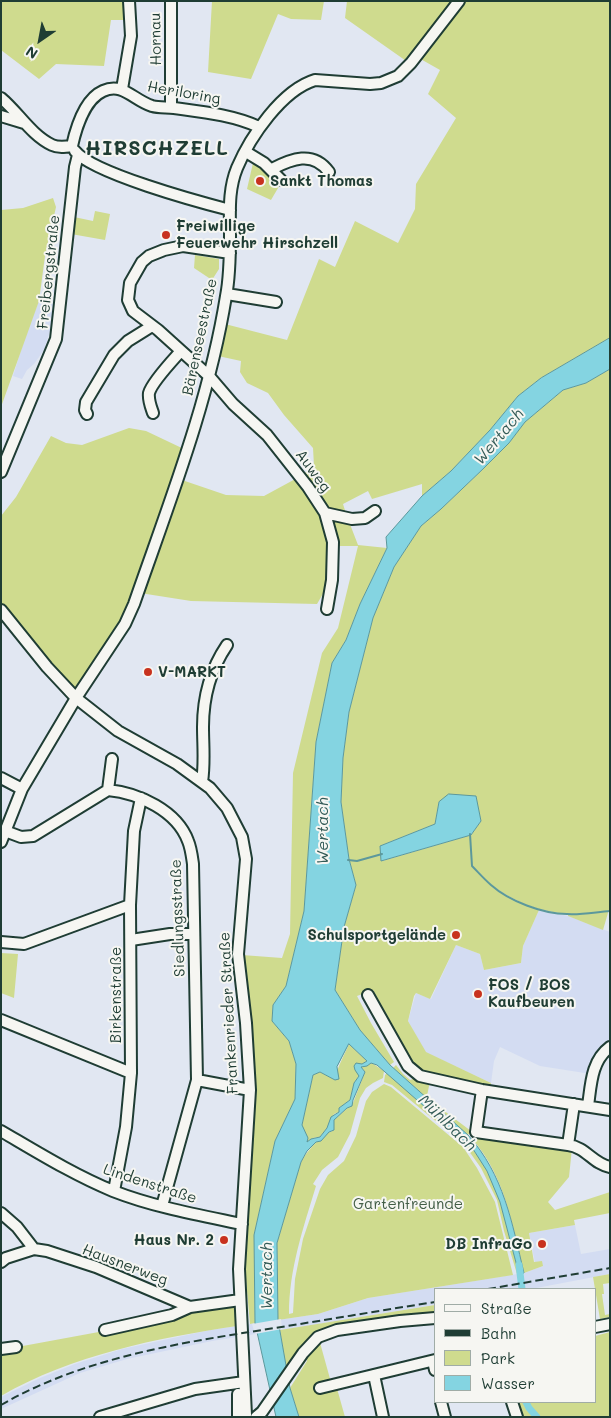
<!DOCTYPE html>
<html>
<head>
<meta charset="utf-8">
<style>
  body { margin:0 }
  #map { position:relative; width:611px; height:1418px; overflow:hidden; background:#e1e7f2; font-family:Mali,sans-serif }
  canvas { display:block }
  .frame { position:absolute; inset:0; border:2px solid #1f3d34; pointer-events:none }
  .legend { position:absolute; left:434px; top:1288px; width:162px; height:115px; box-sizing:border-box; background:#f6f6f2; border:1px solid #a0aca6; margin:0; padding:6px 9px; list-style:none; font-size:15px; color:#1f3d34 }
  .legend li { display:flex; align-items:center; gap:10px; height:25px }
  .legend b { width:25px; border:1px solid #a0aca6 }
  .north { position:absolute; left:15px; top:15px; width:50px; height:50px; -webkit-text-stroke:4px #f6f6f2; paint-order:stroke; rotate:213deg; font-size:14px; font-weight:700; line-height:20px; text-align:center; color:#1f3d34 }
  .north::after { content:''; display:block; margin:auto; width:18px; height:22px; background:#1f3d34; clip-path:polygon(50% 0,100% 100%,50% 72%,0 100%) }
</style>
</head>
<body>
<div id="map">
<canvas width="611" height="1418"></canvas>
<div class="frame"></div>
<ul class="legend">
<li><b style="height:6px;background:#f6f6f2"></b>Straße</li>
<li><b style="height:6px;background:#1f3d34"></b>Bahn</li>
<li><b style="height:14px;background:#cfdb8e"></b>Park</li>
<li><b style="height:14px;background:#84d4e1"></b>Wasser</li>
</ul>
<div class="north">N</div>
</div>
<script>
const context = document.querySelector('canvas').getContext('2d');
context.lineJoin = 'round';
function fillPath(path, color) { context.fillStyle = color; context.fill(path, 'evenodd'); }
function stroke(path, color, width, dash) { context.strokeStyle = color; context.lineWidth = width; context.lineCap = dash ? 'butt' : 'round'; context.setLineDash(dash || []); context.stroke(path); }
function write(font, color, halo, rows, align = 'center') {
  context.font = font + ' Mali,sans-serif'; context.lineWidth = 4; context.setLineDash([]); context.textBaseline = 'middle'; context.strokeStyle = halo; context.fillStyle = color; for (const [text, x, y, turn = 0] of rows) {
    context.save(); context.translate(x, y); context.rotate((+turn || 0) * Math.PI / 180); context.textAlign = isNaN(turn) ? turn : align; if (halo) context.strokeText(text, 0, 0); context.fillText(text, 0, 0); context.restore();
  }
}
fillPath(new Path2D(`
  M39,301L55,305L53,322L44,350L34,364L27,370L22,379L13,376L26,334Z
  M539,910L568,916L610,932V1045L591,1074L540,1066L500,1047L494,1061L491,1083L425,1052L408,1021L416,993L431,999L456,945L480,954L484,970L521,963L523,946Z
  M575,1225L581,1254L610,1249V1274L531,1289H435V1305L212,1341L127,1359L80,1373L1,1409V1397L5,1395L40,1378L75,1364L122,1349L210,1330L318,1314L368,1298L524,1273L543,1266L535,1263L529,1233Z`), '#d3dcf2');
fillPath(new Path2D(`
  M1,1H128L130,20H111L104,66L56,64L39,79L1,50Z
  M212,1H324L321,20L291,19L278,14L251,79L208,72Z
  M347,1H457L409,63L345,18Z
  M461,1H610V338L541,378L518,396L490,430L451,471L422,496V484L372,499L368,491L343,504L347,517L326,512L301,476L314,466L313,448L284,415L268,393L247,383L240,372L241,361L218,356L225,324L287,340L319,259L335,267L355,221L398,243L415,209L416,184L456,118L428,94L440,70L417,57Z
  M257,160L281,183L271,200L247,189L253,163Z
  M53,198L56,207L45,256L39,301L1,407V210L23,208Z
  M95,211L110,214L105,240L71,234L74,217L93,221Z
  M195,255L219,259V269L212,280L194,268Z
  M610,369V906L603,930L568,916V914C542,912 511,902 491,885C485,879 479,871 472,866C492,889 511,899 539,910L523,946L521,963L484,970L480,954L456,945L430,999L416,993L414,996L408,1021L426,1052L491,1083L490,1090L420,1074L373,990L357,996L371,1023L394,1062L390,1065L360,1030L335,990L344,927L356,885L349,859L341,802L343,758L349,712L373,618L394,567L421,526L441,509L484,468L509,443L525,422L563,390L586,383ZM439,802L478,810L481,821L471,835L382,861L380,846L435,824Z
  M129,428L146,431L186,450L132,603L77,695L49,665L1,603V516L16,497L51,436L66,443L82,445Z
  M299,477L323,514L332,542L331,580L317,604L191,601L140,593L179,479L226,495L264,496Z
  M326,515L348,519L358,545L387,548L360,604L346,640L332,663L316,742L304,911L286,986L273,1005L272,1021L289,1041L296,1064L295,1099L275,1141L254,1235L255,1323L250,1324L246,1280L242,1268L250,1139L242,955L282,958L290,934L293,773L322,653L338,628L358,546H334Z
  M1,953L18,954L14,998L1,993Z
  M349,1044L367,1061L362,1064L359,1076L354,1083L350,1100L339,1108V1112L334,1114L327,1128L320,1137L313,1138L307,1143L302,1125L313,1075L320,1072L335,1080C337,1067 344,1056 349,1044Z
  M372,1063L384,1071L383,1078L373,1083L366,1088L360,1098L350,1134L338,1157L322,1170L313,1184L316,1186C303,1229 289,1269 289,1314L293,1313L295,1279L303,1239L320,1189L328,1175L344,1161L356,1136L366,1101L372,1092L384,1084L391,1087L463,1147L477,1168L495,1202L513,1275L368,1298L318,1314L278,1320L277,1243L301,1162C307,1151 321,1135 332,1131L334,1120L353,1103L365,1072L361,1067Z
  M396,1065L403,1074L410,1080L419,1077L430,1081L427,1096L435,1104L471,1131L468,1135L393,1068Z
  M387,1073L463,1140L461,1141L456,1138L392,1085L384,1082L385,1075Z
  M477,1134L572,1148L569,1177L548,1202L555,1210L610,1192V1213L574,1220L575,1225L529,1233L534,1262L542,1261L543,1266L524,1273C513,1228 505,1176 473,1140Z
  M468,1145C498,1171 509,1236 519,1274H517L504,1231L497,1200L481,1168L466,1147Z
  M610,1274V1283L603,1284L604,1294H602L605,1315L610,1314V1317L600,1319L593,1277Z
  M235,1303L237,1326C157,1338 72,1355 1,1396V1350L115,1329L191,1308Z
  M435,1305V1316L337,1328L286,1369L280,1330Z
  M610,1332V1417H519L514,1402H595V1336Z
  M319,1339L332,1386L336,1385L345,1417H299L290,1388L307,1361L306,1355Z`), '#cfdb8e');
const water = new Path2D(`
  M610,338V369L586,383L563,390L525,422L509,443L484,468L441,509L421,526L394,567L373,618L349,712L343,758L341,802L349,859L356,885L344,927L335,990L360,1030L390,1065L468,1135C504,1175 512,1223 524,1273L519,1274L500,1202L487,1171L473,1149L377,1065L371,1063L367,1066L361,1067L365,1072L353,1100L352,1106L347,1108L334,1120V1130L329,1132L321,1141L316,1142L307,1151L301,1162L277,1243L278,1320L290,1388L299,1417H276L255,1323L254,1235L275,1141L295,1099L296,1064L289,1041L272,1021L273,1005L286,986L304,911L316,742L332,663L346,640L360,604L387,548L386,537L422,496L451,471L490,430L518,396L541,378ZM349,1044L367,1061L362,1064L356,1063L354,1066L355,1070L359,1076L354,1083L350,1100L339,1108V1112L331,1117L327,1128L320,1137L311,1139L307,1142L308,1138L302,1125L313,1075L320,1072L335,1080L339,1079L337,1067Z
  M449,794L476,796L481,821L471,835L381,861L380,846L435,824L439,802Z`);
fillPath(water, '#84d4e1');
stroke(water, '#5c989c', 1);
fillPath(new Path2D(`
  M281,1319L282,1329L255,1334L252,1324Z`), '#e1e7f2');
stroke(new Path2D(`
  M470,834L472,866C478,872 484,879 491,885C509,901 543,914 567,914C581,915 596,912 610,911
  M348,860L357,861L382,854`), '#5c989c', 2);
stroke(new Path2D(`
  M519,1265L522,1289
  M526,1402L529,1408L537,1417`), '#84d4e1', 7);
const minor = new Path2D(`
  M122,89L131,36L129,1
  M1,98C18,112 31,135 52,145C58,148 65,147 72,146
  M171,107V1
  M1,116L24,123
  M72,146C76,128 85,99 103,91C123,82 133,100 152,106C159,108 167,107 174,108C203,112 233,115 259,127
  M75,151C92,173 199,202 230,210
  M246,152L264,163L281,180
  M272,169C291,159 313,150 329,172
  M230,253L183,246L164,250L149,256L142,262L130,283L128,300L133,311L158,330L209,376L233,404L267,435L308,487L325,513L333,542L332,580L327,609
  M227,294L276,302
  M153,413C151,407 148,400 149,393C152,382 173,360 181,351
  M87,414L85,410L86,402L114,355L128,341L152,326
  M1,472L56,339L75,167L78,155
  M325,513L352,519L365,518L375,511
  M1,610L47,667L76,698L118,731L177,764L210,788L227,808L242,837L246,859L238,954L246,1023L250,1090L239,1269L246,1415
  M1,778L22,789
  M202,782C205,763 203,745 203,727C203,696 210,670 227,645
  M108,790L112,759
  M5,831L21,837L33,836L108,790C139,793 177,811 188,841C191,848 192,857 193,864L197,1080L162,1206
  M1,842L22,789L76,698L125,624L134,604C169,503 209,402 226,296C230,276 230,255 230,235C230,212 228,190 237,168C250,137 282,90 315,80L370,84L381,83L398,76L411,63L459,1
  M131,940L170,934H194
  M1,942L24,944L130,905
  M368,995L408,1066L420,1076L482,1090L610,1110
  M1,1020L131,1073
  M197,1080L250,1090
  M482,1090L476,1132L568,1145L574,1104
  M588,1106C591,1085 591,1061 610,1047
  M1,1131C37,1152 74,1175 113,1191C154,1207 199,1215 242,1224
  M568,1145C586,1147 593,1164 610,1167
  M114,1191L126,1127L131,1073L130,905L134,831L141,798
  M1,1213L17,1227L34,1249
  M1,1262L6,1258L34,1249L47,1251L96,1267L190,1307L240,1300
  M595,1327L610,1324
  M105,1330L172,1315L190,1307
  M1,1349L16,1347
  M433,1361L435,1370
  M374,1375L383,1417
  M320,1388L435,1360
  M441,1402L445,1417
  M512,1402L517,1417
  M100,1417L195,1389L244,1382
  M238,1417V1394
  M256,1417L262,1412L303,1353L318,1337L337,1330L400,1321L435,1318`);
stroke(minor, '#1f3d34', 14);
stroke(minor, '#f6f6f2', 10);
stroke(new Path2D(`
  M488,1289L610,1268
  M1,1405C81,1359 173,1344 262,1330C320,1321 377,1311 435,1302`), '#1f3d34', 2, [8, 4]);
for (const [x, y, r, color] of [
  [260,181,5,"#c8321e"],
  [166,235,5,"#c8321e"],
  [148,672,5,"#c8321e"],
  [456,935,5,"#c8321e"],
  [478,994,5,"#c8321e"],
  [224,1240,5,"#c8321e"],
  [542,1244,5,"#c8321e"]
]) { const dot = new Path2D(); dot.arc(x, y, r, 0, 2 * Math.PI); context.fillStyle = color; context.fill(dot); stroke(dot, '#f6f6f2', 2); }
write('15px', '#1f3d34', '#f6f6f2', [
  ["Hornau",156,39,-91],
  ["Heriloring",184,93,10],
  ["Freibergstraße",49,272,-84],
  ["Bärenseestraße",200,337,-78],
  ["Auweg",313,471,54],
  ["Siedlungsstraße",178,918,-92],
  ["Birkenstraße",116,995,-90],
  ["Frankenrieder Straße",229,1013,-93],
  ["Lindenstraße",150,1184,18],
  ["Hausnerweg",125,1265,21]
]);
write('bold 15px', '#1f3d34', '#f6f6f2', [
  ["Sankt Thomas",270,181],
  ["Freiwillige",176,226],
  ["Feuerwehr Hirschzell",176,243],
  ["V-MARKT",158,672],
  ["Schulsportgelände",446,935,"right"],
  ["FOS / BOS",488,985],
  ["Kaufbeuren",488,1002],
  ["Haus Nr. 2",214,1240,"right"],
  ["DB InfraGo",532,1244,"right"]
], 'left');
write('15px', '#425d46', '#f6f6f2', [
  ["Gartenfreunde",408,1204]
]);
write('italic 16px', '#335b57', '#f6f6f2', [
  ["Wertach",499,437,-50],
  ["Wertach",323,831,-90],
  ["Mühlbach",447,1123,44],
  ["Wertach",267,1276,-90]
]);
context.letterSpacing = '1px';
write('bold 20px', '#1f3d34', '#f6f6f2', [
  ["HIRSCHZELL",157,149]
]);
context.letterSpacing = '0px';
</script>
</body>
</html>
